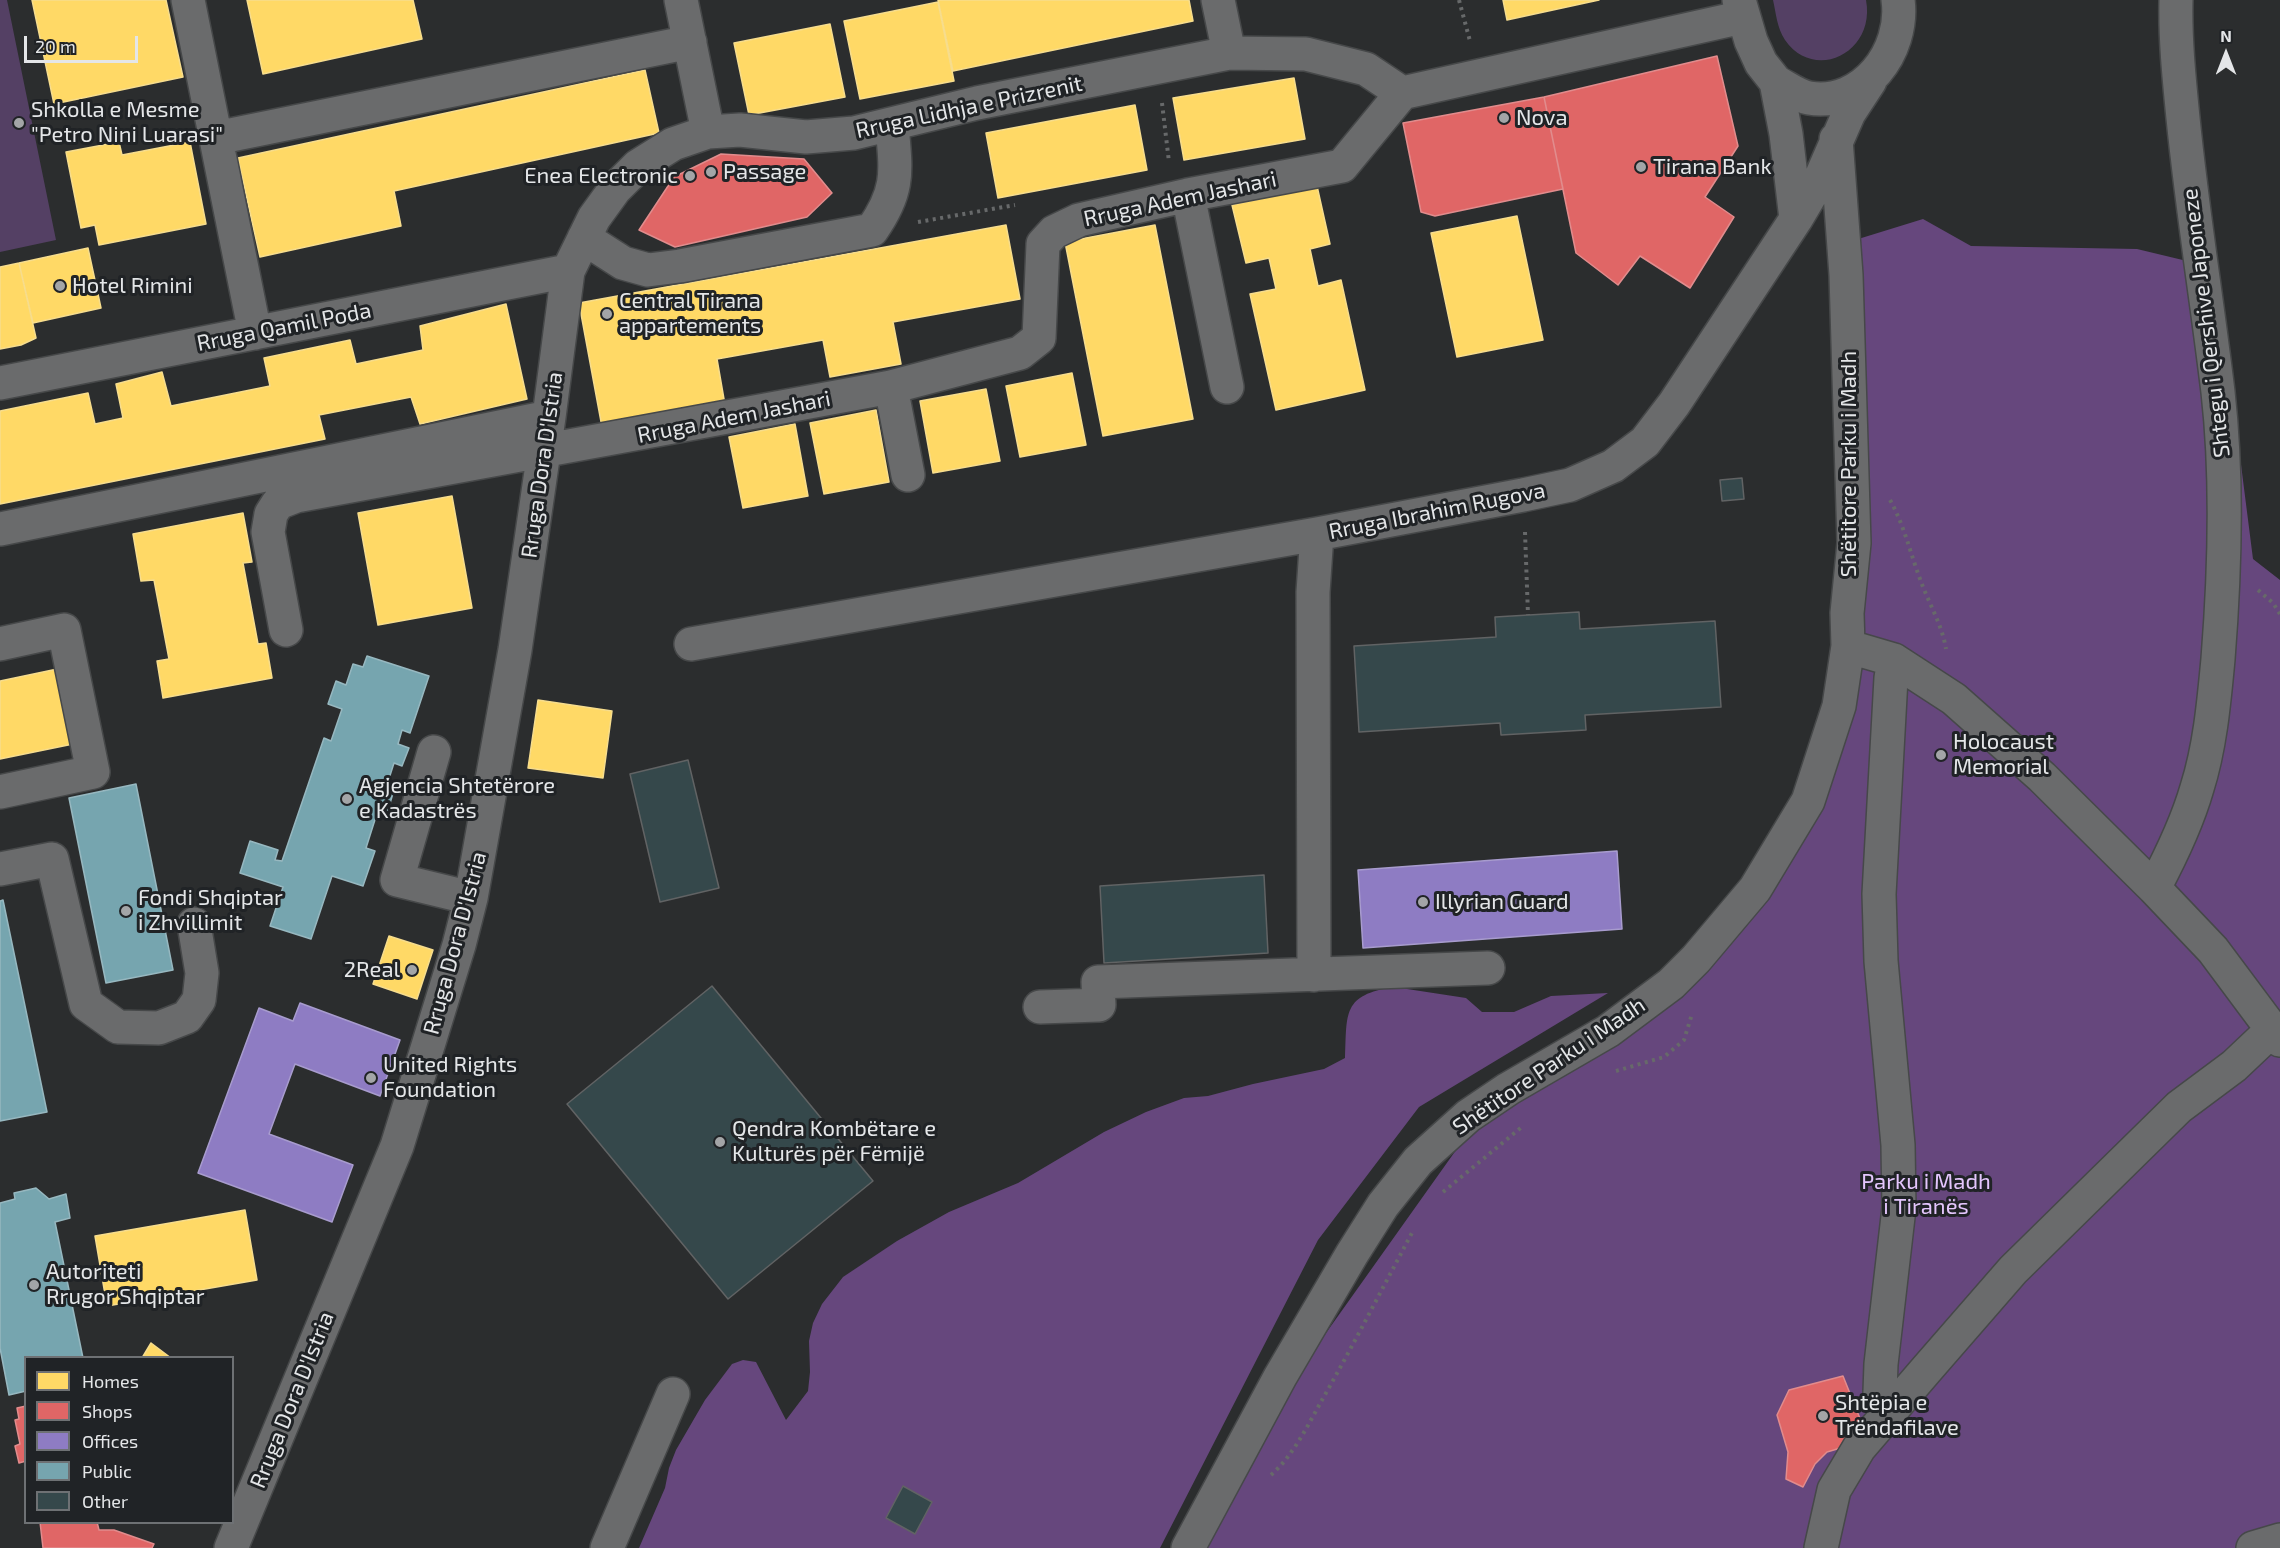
<!DOCTYPE html>
<html>
<head>
<meta charset="utf-8">
<style>
  body { margin:0 }
  #map { position:relative; width:2280px; height:1548px; overflow:hidden; background:#2b2d2e; font-family:"Exo 2",sans-serif }
  canvas { display:block }
  .legend { position:absolute; left:24px; top:1356px; width:210px; height:168px; box-sizing:border-box; background:#202326; border:2px solid #6e7174; margin:0; padding:8px 10px; list-style:none; font-size:18px; color:#e4e6e8 }
  .legend li { display:flex; align-items:center; gap:12px; height:30px }
  .legend b { width:30px; border:2px solid #6e7174 }
  .north { position:absolute; left:2196px; top:24px; width:60px; height:60px; -webkit-text-stroke:4px #202326; paint-order:stroke; rotate:0deg; font-size:16px; font-weight:700; line-height:24px; text-align:center; color:#e4e6e8 }
  .north::after { content:''; display:block; margin:auto; width:21px; height:27px; background:#e4e6e8; clip-path:polygon(50% 0,100% 100%,50% 72%,0 100%) }
  .scale { position:absolute; left:24px; top:36px; width:114px; height:27px; box-sizing:border-box; border:3px solid #e4e6e8; border-top:0; padding-left:8px; font-size:18px; line-height:21px; white-space:nowrap; color:#e4e6e8; -webkit-text-stroke:4px #202326; paint-order:stroke }
</style>
</head>
<body>
<div id="map">
<canvas width="2280" height="1548"></canvas>
<ul class="legend">
<li><b style="height:16px;background:#ffd966"></b>Homes</li>
<li><b style="height:16px;background:#e06666"></b>Shops</li>
<li><b style="height:16px;background:#8e7cc3"></b>Offices</li>
<li><b style="height:16px;background:#76a5af"></b>Public</li>
<li><b style="height:16px;background:#35484b"></b>Other</li>
</ul>
<div class="north">N</div>
<div class="scale">20 m</div>
</div>
<script>
const context = document.querySelector('canvas').getContext('2d');
context.lineJoin = 'round';
function fillPath(path, color) { context.fillStyle = color; context.fill(path, 'evenodd'); }
function stroke(path, color, width, dash) { context.strokeStyle = color; context.lineWidth = width; context.lineCap = dash ? 'butt' : 'round'; context.setLineDash(dash || []); context.stroke(path); }
function write(font, color, halo, rows, align = 'center') {
  context.font = font + ' "Exo 2",sans-serif'; context.lineWidth = 6; context.setLineDash([]); context.textBaseline = 'middle'; context.strokeStyle = halo; context.fillStyle = color; for (const [text, x, y, turn = 0] of rows) {
    context.save(); context.translate(x, y); context.rotate((+turn || 0) * Math.PI / 180); context.textAlign = isNaN(turn) ? turn : align; if (halo) context.strokeText(text, 0, 0); context.fillText(text, 0, 0); context.restore();
  }
}
fillPath(new Path2D(`
  M0,0H7L56,240L0,252Z
  M1773,0H1866C1876,52 1815,83 1785,40C1777,28 1776,13 1773,0Z`), '#544064');
fillPath(new Path2D(`
  M1923,219L1971,246L2137,249L2216,268L2253,559L2280,580V1548H1203L1316,1347L1476,1122L1763,898L1845,743L1858,668L1855,240Z
  M1394,987L1466,998L1482,1012H1514L1551,996L1608,993L1419,1107L1318,1240L1160,1548H639L665,1488L669,1468L676,1450L705,1400L732,1364L743,1360L756,1362L786,1420L808,1391L810,1372L809,1341L813,1323L822,1304L843,1277L897,1241L949,1212L1018,1183L1104,1132L1146,1112L1184,1098L1208,1096L1253,1084L1324,1069L1345,1058C1347,1013 1342,995 1394,987Z`), '#66477d');
const homes = new Path2D(`
  M32,0H166L183,77L54,104Z
  M247,0H413L422,39L263,74Z
  M938,0H1189L1193,21L953,71Z
  M1503,0H1599L1507,20Z
  M938,2L954,81L860,99L844,21Z
  M830,24L845,97L749,115L734,43Z
  M645,70L659,133L394,191L401,226L260,257L238,158Z
  M1294,78L1305,139L1184,160L1173,98Z
  M1135,105L1147,170L998,198L986,133Z
  M119,142L122,155L190,142L206,224L99,245L95,225L81,228L66,152Z
  M1317,186L1330,244L1310,249L1318,286L1341,280L1365,390L1276,410L1250,294L1276,289L1269,258L1246,263L1232,205Z
  M1517,216L1543,340L1457,357L1431,233Z
  M1006,225L1020,299L893,322L901,364L830,377L823,340L717,359L725,405L602,427L579,303Z
  M1155,225L1193,419L1103,436L1065,242Z
  M88,248L101,308L33,323L19,263Z
  M19,263L36,338L21,345L0,349V267Z
  M506,304L527,399L420,424L411,397L319,415L325,439L0,504V411L88,393L95,424L123,418L116,384L162,372L171,406L270,386L264,358L350,340L356,364L423,350L420,326Z
  M1072,373L1086,445L1020,457L1006,386Z
  M986,389L1000,461L933,473L920,401Z
  M876,410L889,482L824,494L810,423Z
  M795,424L808,496L743,508L729,437Z
  M452,496L472,608L378,625L358,513Z
  M243,513L252,562L243,563L258,644L266,643L272,678L163,698L157,661L169,659L154,580L141,581L133,534Z
  M62,668L78,743L0,759V681Z
  M538,700L612,711L603,778L528,768Z
  M389,936L433,950L417,999L373,984Z
  M245,1210L257,1280L107,1306L95,1236Z
  M151,1343L171,1358H142Z`);
fillPath(homes, '#ffd966');
stroke(homes, '#f7dd8d', 1.5);
const shops = new Path2D(`
  M1717,56L1738,146L1705,197L1734,217L1690,288L1640,256L1618,285L1576,253L1544,97Z
  M1544,97L1563,189L1435,216L1421,212L1403,123Z
  M721,154L804,159L832,193L807,217L675,247L639,230L674,177Z
  M1843,1376L1861,1421L1854,1444L1827,1452L1815,1464L1803,1487L1786,1479L1788,1452L1777,1415L1789,1390Z
  M26,1406V1461L19,1463L15,1446L20,1444L15,1420L19,1419L17,1408Z
  M40,1522H97L99,1530H114L154,1544L152,1548H43Z`);
fillPath(shops, '#e06666');
stroke(shops, '#e18c8d', 1.5);
const offices = new Path2D(`
  M1617,851L1622,929L1363,948L1358,870Z
  M300,1003L400,1040L380,1096L295,1064L269,1134L353,1165L332,1222L198,1173L259,1008L293,1021Z`);
fillPath(offices, '#8e7cc3');
stroke(offices, '#a89cce', 1.5);
const public = new Path2D(`
  M367,656L429,676L410,733L402,730L398,744L409,748L402,766L394,763L386,788L394,790L388,810L379,807L366,848L375,851L363,886L332,876L311,939L270,926L283,887L240,873L250,841L278,850L275,860L282,861L324,738L331,741L342,709L328,704L336,681L346,685L353,664L363,667Z
  M136,784L173,970L106,983L69,798Z
  M3,900L47,1112L0,1121V901Z
  M36,1188L49,1199L66,1194L70,1218L55,1222L83,1358H26V1391L9,1395L0,1348V1203L15,1199L14,1193Z`);
fillPath(public, '#76a5af');
stroke(public, '#97b8c0', 1.5);
const building = new Path2D(`
  M1742,478L1744,499L1722,501L1720,480Z
  M1579,612L1580,629L1715,621L1721,707L1585,715L1586,730L1501,735L1500,723L1359,732L1354,646L1496,637L1495,617Z
  M688,760L719,888L660,902L630,774Z
  M1264,875L1268,953L1104,963L1100,886Z
  M712,986L873,1181L728,1299L567,1104Z
  M903,1486L932,1502L915,1534L886,1518Z`);
fillPath(building, '#35484b');
stroke(building, '#616364', 1.5);
const minor = new Path2D(`
  M188,0L255,333
  M681,0L708,132
  M1218,0L1229,53
  M1739,0L1751,41L1761,63L1776,82L1786,134L1796,219
  M1776,82C1786,87 1798,96 1809,98C1863,107 1905,51 1898,0
  M216,138L690,42
  M1188,195L1227,387
  M584,238L623,263L648,270L680,266L872,230C900,190 896,172 892,125
  M0,383L568,271
  M891,387L908,475
  M0,529L549,417
  M286,630L268,532L271,514L278,503L296,496L891,387L1020,353L1039,338L1043,244L1054,232L1079,220L1188,195L1342,166L1402,93L1743,17
  M0,644L64,630L93,772L0,792
  M691,644L1317,534L1523,495L1570,485L1613,466L1645,442L1674,404L1796,219L1821,177L1849,113L1870,81
  M1860,650L1894,660L1954,699L2042,777L2154,888L2213,950L2280,1040
  M434,752L397,880L471,898
  M0,869L52,859L86,1004L118,1027L159,1028L187,1017L199,1000L202,973L194,924
  M2154,888C2171,856 2187,823 2197,788C2210,747 2214,702 2218,659C2225,571 2228,480 2218,392C2207,300 2192,209 2183,118C2179,78 2175,39 2176,0
  M1314,975L1313,592L1317,534
  M1040,1007L1099,1005L1098,982L1488,968
  M1885,1418L1880,1392L1881,1364L1899,1208L1898,1145L1881,961L1879,894L1891,678L1894,660
  M231,1548L397,1146L459,945L471,898L515,650L549,417L568,271L594,218L615,189L638,166L673,144L708,132L740,130L806,137L854,133L977,103L1229,53L1306,54L1366,69L1402,93
  M607,1548L673,1394
  M1188,1548L1280,1377L1352,1254L1383,1205L1418,1161L1468,1116L1508,1089L1608,1031L1671,984L1696,959L1755,889L1808,801L1839,706L1848,646L1847,613L1854,543L1846,275L1836,139
  M1821,1548L1834,1490L1859,1448L1926,1370L2013,1270L2179,1107L2234,1066L2271,1031
  M2253,1548L2280,1540`);
stroke(minor, '#464849', 36);
stroke(new Path2D(`
  M1459,0L1470,41
  M1162,103L1169,162
  M918,222L1015,205
  M1890,500C1904,525 1910,552 1920,579C1928,602 1942,624 1946,649
  M1525,532L1528,615
  M2258,590L2273,603L2280,614
  M1616,1071L1664,1057L1684,1040L1692,1014
  M1443,1192L1523,1126
  M1271,1475C1293,1456 1308,1425 1322,1400C1354,1344 1383,1287 1413,1231`), '#67696a', 4, [3, 4.5]);
stroke(minor, '#6a6b6c', 33);
for (const [x, y, r, color] of [
  [1504,118,6,"#a3a5a7"],
  [19,123,6,"#a3a5a7"],
  [1641,167,6,"#a3a5a7"],
  [711,172,6,"#a3a5a7"],
  [690,176,6,"#a3a5a7"],
  [60,286,6,"#a3a5a7"],
  [607,314,6,"#a3a5a7"],
  [1941,755,6,"#a3a5a7"],
  [347,799,6,"#a3a5a7"],
  [1423,902,6,"#a3a5a7"],
  [126,911,6,"#a3a5a7"],
  [412,970,6,"#a3a5a7"],
  [371,1078,6,"#a3a5a7"],
  [720,1142,6,"#a3a5a7"],
  [34,1285,6,"#a3a5a7"],
  [1823,1416,6,"#a3a5a7"]
]) { const dot = new Path2D(); dot.arc(x, y, r, 0, 2 * Math.PI); context.fillStyle = color; context.fill(dot); stroke(dot, '#202326', 2); }
write('22px', '#e4e6e8', '#202326', [
  ["Rruga Lidhja e Prizrenit",969,107,-12],
  ["Rruga Adem Jashari",1180,199,-12],
  ["Shtegu i Qershive Japoneze",2206,323,-97],
  ["Rruga Qamil Poda",284,327,-11],
  ["Rruga Adem Jashari",734,417,-11],
  ["Shëtitore Parku i Madh",1849,464,-90],
  ["Rruga Dora D'Istria",542,465,-82],
  ["Rruga Ibrahim Rugova",1437,511,-11],
  ["Rruga Dora D'Istria",455,943,-75],
  ["Shëtitore Parku i Madh",1549,1066,-34],
  ["Rruga Dora D'Istria",292,1400,-68]
]);
write('22px', '#e4e6e8', '#202326', [
  ["Shkolla e Mesme",31,110],
  ["\"Petro Nini Luarasi\"",31,135],
  ["Nova",1516,118],
  ["Tirana Bank",1653,167],
  ["Passage",723,172],
  ["Enea Electronic",678,176,"right"],
  ["Hotel Rimini",72,286],
  ["Central Tirana",619,301],
  ["appartements",619,326],
  ["Holocaust",1953,742],
  ["Memorial",1953,767],
  ["Agjencia Shtetërore",359,786],
  ["e Kadastrës",359,811],
  ["Fondi Shqiptar",138,898],
  ["i Zhvillimit",138,923],
  ["Illyrian Guard",1435,902],
  ["2Real",400,970,"right"],
  ["United Rights",383,1065],
  ["Foundation",383,1090],
  ["Qendra Kombëtare e",732,1129],
  ["Kulturës për Fëmijë",732,1154],
  ["Autoriteti",46,1272],
  ["Rrugor Shqiptar",46,1297],
  ["Shtëpia e",1835,1403],
  ["Trëndafilave",1835,1428]
], 'left');
write('22px', '#e4c6fd', '#202326', [
  ["Parku i Madh",1926,1182],
  ["i Tiranës",1926,1207]
]);
</script>
</body>
</html>
